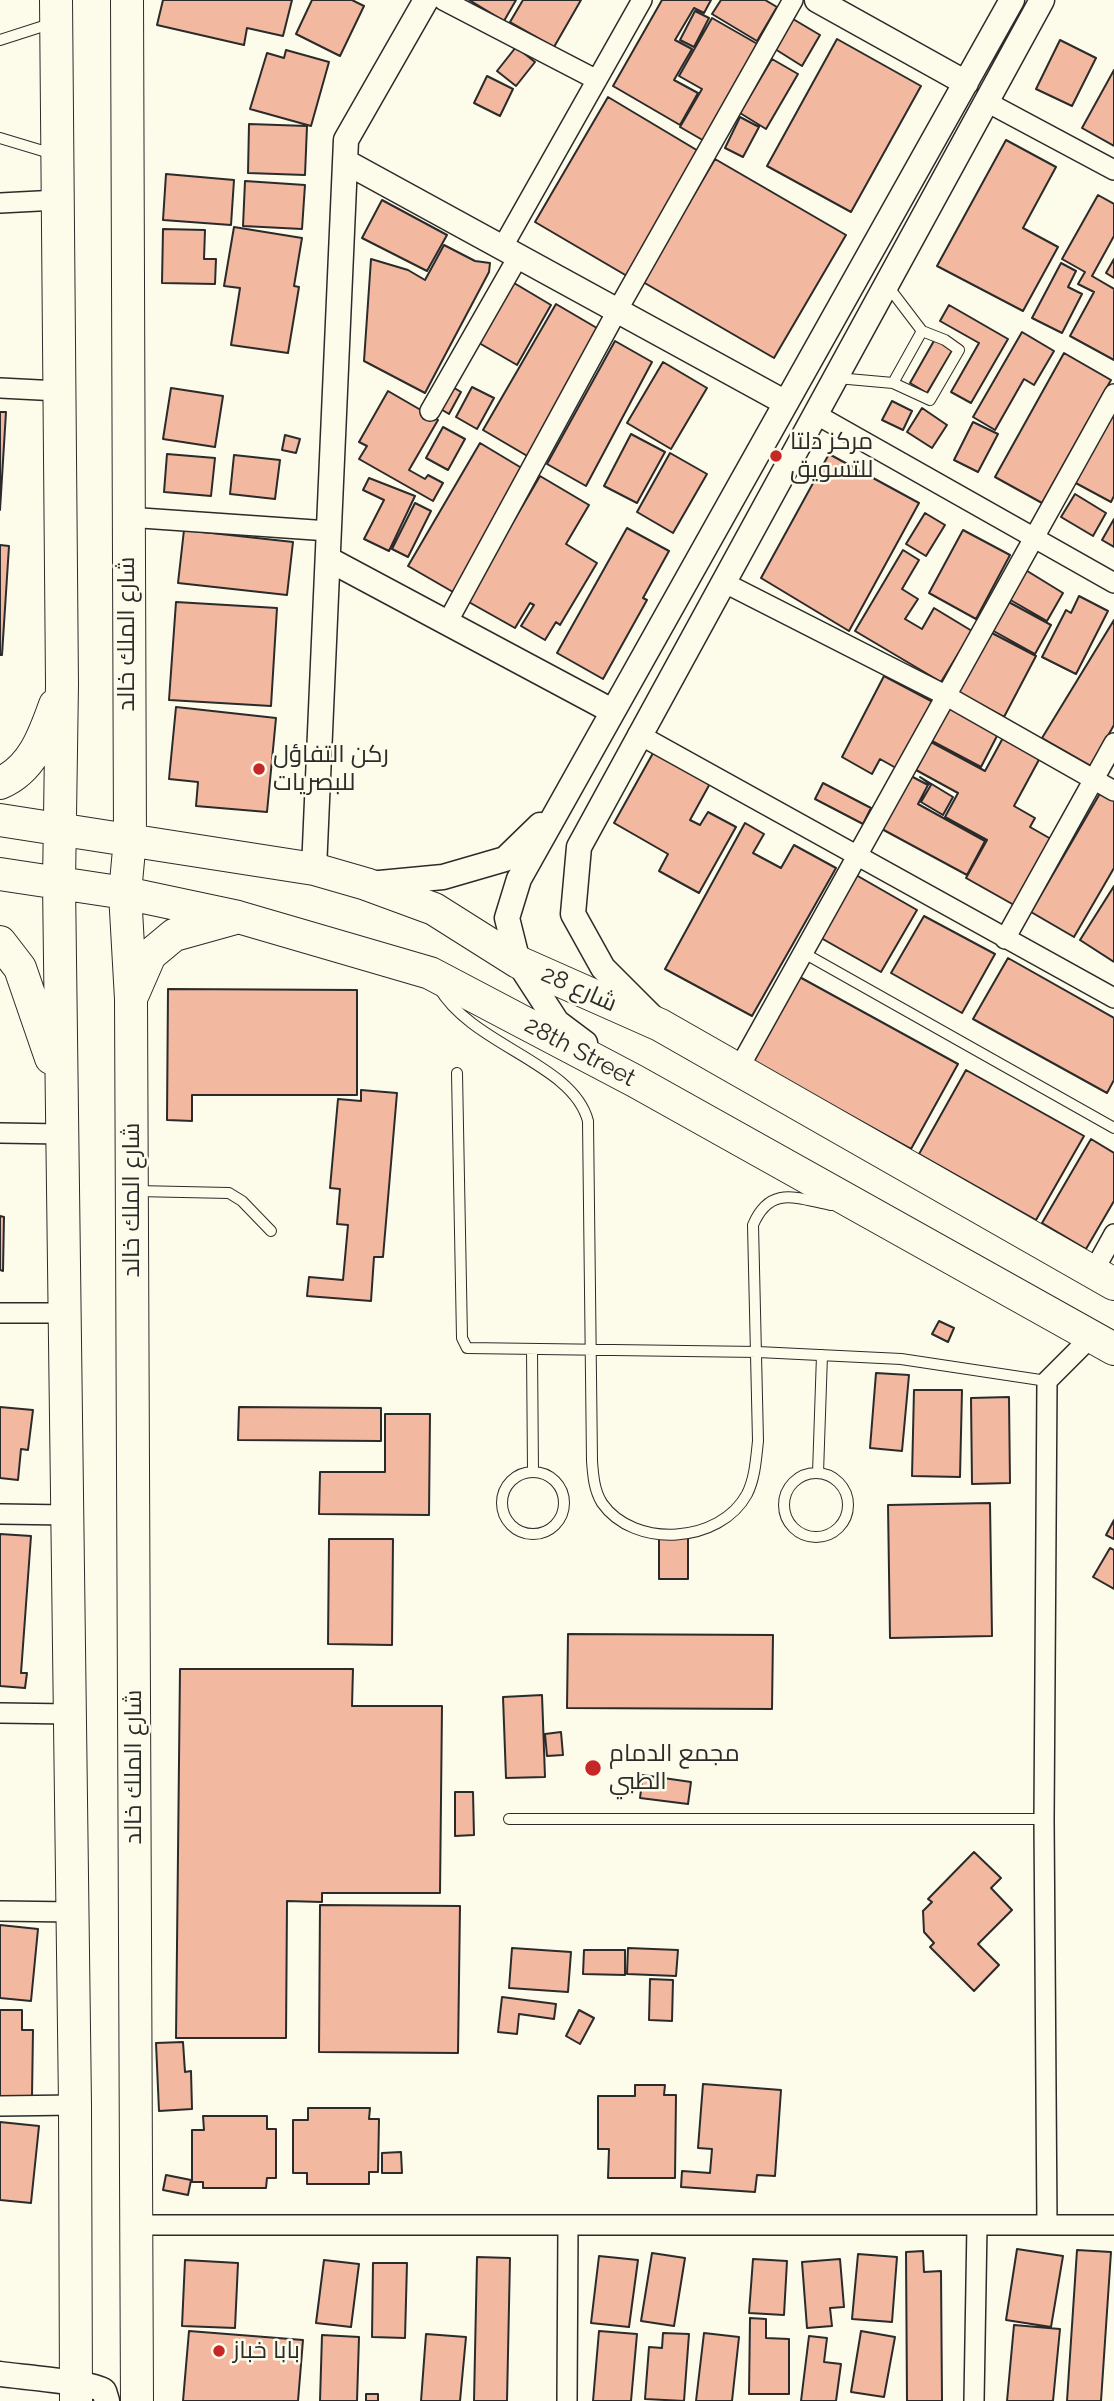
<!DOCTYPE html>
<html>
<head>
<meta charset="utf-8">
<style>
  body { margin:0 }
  canvas { display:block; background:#fdfbea }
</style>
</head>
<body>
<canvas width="1114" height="2401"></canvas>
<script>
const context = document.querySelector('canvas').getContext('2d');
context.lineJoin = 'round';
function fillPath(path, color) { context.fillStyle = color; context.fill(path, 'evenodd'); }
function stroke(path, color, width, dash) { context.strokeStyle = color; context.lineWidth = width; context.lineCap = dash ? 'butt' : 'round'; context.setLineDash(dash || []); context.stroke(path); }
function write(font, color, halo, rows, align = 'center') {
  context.font = font + ' Raleway,Cairo,sans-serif'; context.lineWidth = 5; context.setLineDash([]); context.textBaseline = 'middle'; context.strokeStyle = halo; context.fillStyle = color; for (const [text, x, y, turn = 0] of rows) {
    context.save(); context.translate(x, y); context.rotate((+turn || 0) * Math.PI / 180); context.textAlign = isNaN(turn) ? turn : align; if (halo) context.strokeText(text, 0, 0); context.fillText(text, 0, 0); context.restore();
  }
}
const building = new Path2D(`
  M163,0H292L283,36L247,28L244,45L157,25Z
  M312,0H352L364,6L340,56L296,34Z
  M469,0H516L504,21Z
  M523,0H581L554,47L510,22Z
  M662,0H711L704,13L694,8L675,40L692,49L674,80L698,93L680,125L613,86Z
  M721,0H765L777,7L757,41L712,14Z
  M695,11L709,18L694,47L680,40Z
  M712,18L761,46L706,142L680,127L702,89L679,76Z
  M793,19L820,35L802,66L775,49Z
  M837,39L921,86L851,212L767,166Z
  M1060,40L1096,58L1072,106L1036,89Z
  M516,47L535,62L516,86L497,71Z
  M286,50L329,62L311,126L250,109L267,53L284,58Z
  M772,59L798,74L766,129L740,113Z
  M1114,70V146L1082,128Z
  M487,76L513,89L500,116L474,103Z
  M608,97L700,152L627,276L535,222Z
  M740,117L759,127L743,157L725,148Z
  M249,124L307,126L305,175L248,173Z
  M1006,140L1056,167L1023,228L1058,247L1023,311L937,266Z
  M715,159L846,235L774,358L643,282Z
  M166,174L234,180L231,225L163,220Z
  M245,181L305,185L302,229L243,226Z
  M1098,195L1114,204V236L1092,276L1114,289V360L1070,336L1094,292L1078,284L1085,272L1062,259Z
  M382,200L447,235L427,271L362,238Z
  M234,227L302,238L294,286L299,287L288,353L231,345L240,288L224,286Z
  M163,229L205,230L204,259H216L215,284L162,283Z
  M444,245L475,261L490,263L489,272L425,393L364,361L371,259L408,270L425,280Z
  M1114,259V278L1106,273Z
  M1061,263L1076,271L1068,287L1082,294L1062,333L1032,318Z
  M509,280L551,305L517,365L474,340Z
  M556,304L602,331L529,457L483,430Z
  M949,305L1008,339L971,403L951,392L979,343L940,321Z
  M1022,332L1054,351L1034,385L1024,379L995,430L973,417Z
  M935,339L953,349L927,393L910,383Z
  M615,341L652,362L586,486L547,464Z
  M1064,353L1111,380L1042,503L995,477Z
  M663,362L707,388L671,449L627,423Z
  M451,386L461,392L449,414L439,408Z
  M472,387L494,398L477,429L456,417Z
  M171,388L223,396L215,447L163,439Z
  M388,391L438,420L409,470L425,479L428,475L443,483L433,501L359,459L367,446L359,442Z
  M892,401L912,411L903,430L882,420Z
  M1114,404V496L1111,502L1072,481Z
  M922,408L947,425L932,448L907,432Z
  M0,412H6L0,510Z
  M973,422L998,434L978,472L954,460Z
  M443,427L465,439L448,470L426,458Z
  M631,434L665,452L637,503L604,486Z
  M285,435L300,439L296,453L282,450Z
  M480,443L525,470L453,592L408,566Z
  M670,453L707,474L673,533L637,512Z
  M167,454L215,458L211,496L164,492Z
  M829,454L919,503L849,631L761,578Z
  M234,455L280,460L275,499L230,494Z
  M540,476L589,505L566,544L597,563L560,625L556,622L545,640L521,626L534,605L530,603L515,628L467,601Z
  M369,478L415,496L389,551L364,539L384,500L363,490Z
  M1075,494L1106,513L1093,536L1061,517Z
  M415,503L431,511L408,557L392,549Z
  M925,513L945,525L926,556L906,544Z
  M1114,519V547L1102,540Z
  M627,528L669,551L643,598L647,600L603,679L557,653Z
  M184,530L293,542L287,595L178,583Z
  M963,530L1010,555L976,619L929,593Z
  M0,545L9,546L2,655H0Z
  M903,550L919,560L902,589L918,599L905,619L922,629L934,608L972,631L941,682L855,631Z
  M1024,569L1063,593L1047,621L1007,598Z
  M1079,596L1108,611L1076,674L1042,657L1066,610L1071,613Z
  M1005,600L1051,625L1035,654L990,629Z
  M176,602L277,608L271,706L169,700Z
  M1114,620V725L1091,766L1042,738Z
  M990,632L1036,656L1004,717L957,692Z
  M884,676L933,702L896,768L880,759L872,774L842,757Z
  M176,707L276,718L267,812L196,806L198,782L169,779Z
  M949,708L998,734L981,767L932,741Z
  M1004,736L1041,756L1014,806L1035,818L1030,827L1051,839L1014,905L966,878L987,840L945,817L958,793L916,770L931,742L985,771Z
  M657,746L713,778L690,820L700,825L708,812L736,827L699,893L659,871L668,854L614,823Z
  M909,775L928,785L918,804L985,841L967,875L880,828Z
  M920,777L953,797L943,815L921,802L931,785Z
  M823,783L871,808L863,824L815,799Z
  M1102,790L1114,797V868L1074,937L1031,912Z
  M745,823L764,834L753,853L781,868L794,845L836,868L752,1016L665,969Z
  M856,875L917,910L881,972L821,938Z
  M1114,886V962L1080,940Z
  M924,916L995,954L962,1013L891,973Z
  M1008,958L1114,1018V1080L1107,1093L973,1019Z
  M796,975L958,1064L911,1149L750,1060Z
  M168,989L357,990V1095H192V1121L167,1120Z
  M966,1070L1084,1136L1036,1220L919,1154Z
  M361,1090L397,1093L383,1257H374L371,1301L307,1296L309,1277L343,1280L348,1225L337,1224L340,1189L330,1188L338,1099L361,1101Z
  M1091,1139L1114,1153V1201L1086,1249L1042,1223Z
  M0,1216L4,1217L3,1271L0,1270Z
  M939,1321L954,1328L948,1342L932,1334Z
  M876,1373L909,1375L902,1451L870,1448Z
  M914,1390H962L960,1477L912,1476Z
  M1009,1397L1010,1483L972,1484L971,1398Z
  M0,1407L33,1410L28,1450L21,1449L18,1480L0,1478Z
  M239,1407L381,1408V1441L238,1440Z
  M385,1414H430L429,1515L319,1514L320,1472H385Z
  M990,1503L992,1636L890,1638L888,1505Z
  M1114,1520V1539L1106,1535Z
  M0,1534L31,1536L21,1673H27L25,1688L0,1686Z
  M659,1538H688V1579H659Z
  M329,1539H393L392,1645L328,1644Z
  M1110,1548L1114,1550V1589L1093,1577Z
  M568,1634L773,1635L772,1709L567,1708Z
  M180,1669H353L352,1706H442L440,1893H322V1902L287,1901L286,2038H176Z
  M542,1695L545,1777L506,1778L503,1697Z
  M561,1732L563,1755L547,1756L545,1734Z
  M643,1775L691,1782L688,1804L640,1798Z
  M455,1792H473L474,1835L455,1836Z
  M974,1852L1001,1878L991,1888L1012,1910L978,1944L999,1965L974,1991L930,1947L934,1943L924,1932L923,1911L932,1902L928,1899Z
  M320,1905L460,1906L458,2053L319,2052Z
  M0,1925L38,1929L31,2001L0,1998Z
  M512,1948L571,1952L568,1992L509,1988Z
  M628,1948L678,1950L676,1976L627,1974Z
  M584,1950H625V1975L583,1974Z
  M650,1979L673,1980L672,2021L649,2020Z
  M502,1997L556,2004L554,2019L519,2014L517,2034L498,2032Z
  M0,2010H22V2030H33L32,2096H0Z
  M579,2010L594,2018L580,2044L566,2036Z
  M183,2042L185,2072L191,2071L192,2109L159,2111L156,2043Z
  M703,2084L781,2090L775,2176L757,2175L755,2192L681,2187L682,2171L710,2173L712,2149L698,2148Z
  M635,2085H665L664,2095H676L675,2178H608L609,2149H598V2096H635Z
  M308,2108H370L369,2119H379L378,2172H369V2184H307V2173H293V2120H308Z
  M203,2116H267V2129H276V2178H267L266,2188H203V2182H192V2130H204Z
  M0,2122L39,2126L31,2203L0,2200Z
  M401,2152L402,2173H382V2153Z
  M166,2175L191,2180L188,2195L163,2190Z
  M1017,2249L1063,2256L1051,2327L1006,2320Z
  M1077,2250L1111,2252L1101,2401H1067Z
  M923,2251L924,2272L941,2271L942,2401H907L906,2252Z
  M652,2253L685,2258L674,2326L641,2321Z
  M858,2254L897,2257L892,2322L852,2319Z
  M599,2256L638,2260L629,2327L591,2323Z
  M477,2257L510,2258L507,2401H474Z
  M753,2259L787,2261L784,2315L749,2313Z
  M840,2259L844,2307L830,2308L832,2326L807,2328L802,2262Z
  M185,2260L238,2263L235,2328L182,2326Z
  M324,2260L359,2264L351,2327L316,2323Z
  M373,2263H407L405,2338L372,2337Z
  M750,2318L766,2319V2338L789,2339V2394H749Z
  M1014,2325L1060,2329L1053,2401H1007Z
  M189,2331L303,2340L298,2401H183Z
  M599,2331L637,2334L631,2401H593Z
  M861,2331L895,2337L884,2397L851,2392Z
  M663,2333L689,2334L684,2401L645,2399L649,2347L662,2348Z
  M704,2333L739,2337L732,2401H696Z
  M426,2334L466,2337L460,2401H421Z
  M322,2335L359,2337L357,2401H320Z
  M809,2336L827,2338L824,2362L841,2364L836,2401H801Z
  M366,2394H378V2401H366Z`);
fillPath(building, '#f2b8a0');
stroke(building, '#2b2b2b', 2);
const service = new Path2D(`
  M0,40L53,23
  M0,138L53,154
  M837,378L893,383L922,331L887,285
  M893,383L930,400L959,350L945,340L922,331
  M802,952L1114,1128
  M439,988C473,1046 573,1063 588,1121L592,1461C593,1475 594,1490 602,1503C634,1549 720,1544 747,1494C755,1478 756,1459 758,1441L753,1225C770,1185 796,1198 831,1205
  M457,1073L462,1338L467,1348L758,1352L901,1359L1047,1381
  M136,1191L229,1193L242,1201L271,1231
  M532,1350L533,1472
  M502 1503a31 31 0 1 1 62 0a31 31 0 1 1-62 0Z
  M784 1505a32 32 0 1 1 64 0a32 32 0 1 1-64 0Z
  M818,1473L822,1355
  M509,1819H1044`);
const minor = new Path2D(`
  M443,0L597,80
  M985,101L1114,170
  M0,203L58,200
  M502,248L642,0
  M0,388L59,391
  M430,411L518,257
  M817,415L1114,583
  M127,517L329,531
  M723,582L945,695L1114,791
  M447,623L617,311L793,0
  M638,734L1114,998
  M1005,939L1114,743
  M739,1068L1114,394
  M0,1133L62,1134
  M1093,1272L1114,1234
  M0,1313H65
  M0,1514L67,1515
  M0,1713L70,1714
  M0,1911L73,1912
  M0,2106L75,2105
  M136,2225H1114
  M1047,2225L1044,1819L1047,1381L1092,1336
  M567,2401L568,2225
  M974,2401L977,2225`);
const tertiary = new Path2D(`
  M817,0L966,83
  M346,162L786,403
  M328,559L612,711
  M314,869L346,140L426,0
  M369,884L443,877L505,859L540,825
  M652,1017L603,968L573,914L579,847L1042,0
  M585,1043L557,1022L518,962L507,918L519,879L1012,0
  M0,2374C21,2377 92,2382 104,2391L107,2401`);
const primary = new Path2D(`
  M56,0L62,684L59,883L75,2105L76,2401
  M127,0L130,839L125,893L131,999L137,2401
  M0,783C32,770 44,736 55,705
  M0,820L314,869L366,884L434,909L518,962L660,1025L1114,1284
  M0,874L125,893L238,917L430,973L635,1081L1114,1349
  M0,942L20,968L51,1058
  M133,994L150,955L174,935L235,918`);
stroke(service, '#2b2b2b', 12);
stroke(minor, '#2b2b2b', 22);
stroke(tertiary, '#2b2b2b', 27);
stroke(primary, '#2b2b2b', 34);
stroke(service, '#fdfbea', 10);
stroke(minor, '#fdfbea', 19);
stroke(tertiary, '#fdfbea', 24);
stroke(primary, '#fdfbea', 32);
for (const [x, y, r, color] of [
  [776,456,7,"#c62828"],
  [259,769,7,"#c62828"],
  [593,1768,9,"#c62828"],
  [219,2351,7,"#c62828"]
]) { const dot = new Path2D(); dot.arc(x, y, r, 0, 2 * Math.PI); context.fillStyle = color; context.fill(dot); stroke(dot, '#fdfbea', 2.5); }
write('24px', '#2b2b2b', '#fdfbea', [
  ["مركز دلتا",790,442],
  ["للتسويق",790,470],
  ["ركن التفاؤل",273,755],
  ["للبصريات",273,783],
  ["مجمع الدمام",609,1754],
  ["الطبي",609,1782],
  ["بابا خباز",233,2351]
], 'left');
write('24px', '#2b2b2b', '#fdfbea', [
  ["شارع الملك خالد",127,634,-90],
  ["شارع 28",579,989,24],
  ["28th Street",580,1052,28],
  ["شارع الملك خالد",132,1200,-90],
  ["شارع الملك خالد",134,1767,-90]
]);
</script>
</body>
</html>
